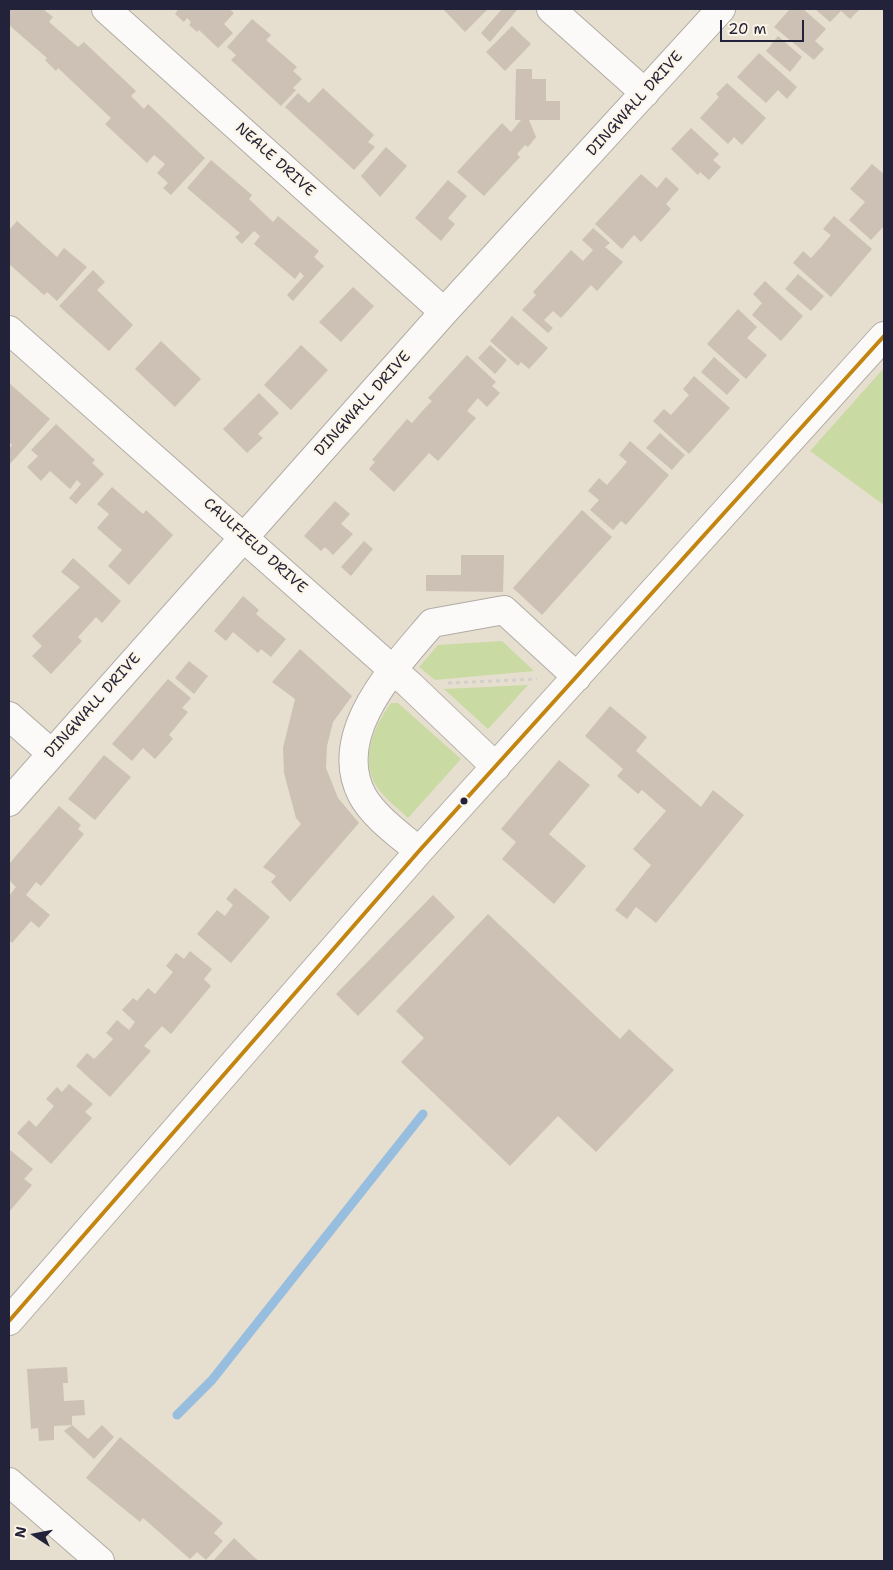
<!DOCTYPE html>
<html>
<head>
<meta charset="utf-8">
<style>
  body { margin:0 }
  #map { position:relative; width:893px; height:1570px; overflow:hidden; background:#e6dece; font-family:"Shantell Sans",sans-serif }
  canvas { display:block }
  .frame { position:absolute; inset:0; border:10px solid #22223b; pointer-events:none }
  .north { position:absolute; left:10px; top:1510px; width:50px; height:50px; -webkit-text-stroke:4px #fcf5e5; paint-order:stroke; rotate:281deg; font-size:14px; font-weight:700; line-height:20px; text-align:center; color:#22223b }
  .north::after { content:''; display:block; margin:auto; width:18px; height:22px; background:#22223b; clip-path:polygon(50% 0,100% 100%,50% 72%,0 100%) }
  .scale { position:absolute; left:720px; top:20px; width:84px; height:22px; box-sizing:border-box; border:2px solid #22223b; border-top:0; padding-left:6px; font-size:15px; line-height:18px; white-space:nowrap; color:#22223b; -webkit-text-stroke:4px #fcf5e5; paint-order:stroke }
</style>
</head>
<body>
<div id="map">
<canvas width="893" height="1570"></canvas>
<div class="frame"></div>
<div class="north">N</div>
<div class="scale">20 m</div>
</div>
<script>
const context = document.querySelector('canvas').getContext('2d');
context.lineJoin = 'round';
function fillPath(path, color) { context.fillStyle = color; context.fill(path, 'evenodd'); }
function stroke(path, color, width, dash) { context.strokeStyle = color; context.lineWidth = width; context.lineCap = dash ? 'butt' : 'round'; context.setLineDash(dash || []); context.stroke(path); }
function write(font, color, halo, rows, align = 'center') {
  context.font = font + ' "Shantell Sans",sans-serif'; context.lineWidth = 4; context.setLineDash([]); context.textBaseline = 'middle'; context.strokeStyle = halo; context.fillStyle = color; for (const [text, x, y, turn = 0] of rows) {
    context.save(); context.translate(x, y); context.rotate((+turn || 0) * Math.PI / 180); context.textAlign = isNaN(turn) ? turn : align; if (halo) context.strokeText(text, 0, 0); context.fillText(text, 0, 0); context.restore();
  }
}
fillPath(new Path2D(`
  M884,368V505L810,451Z
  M502,641L534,671L435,680L419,667L438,645Z
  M528,685L488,729L444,689Z
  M391,703H398L461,759L408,818C398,808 384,798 377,787C359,760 374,726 391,703Z`), '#cadaa3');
stroke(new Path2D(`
  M177,1415L212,1380L423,1114`), '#97bedf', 9);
fillPath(new Path2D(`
  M9,9H43L53,17L49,22L78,47L84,42L136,91L131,96L144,109L148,104L205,158L171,195L163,188L168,183L157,173L165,164L154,155L147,163L105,124L111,118L58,68L56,71L45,60L47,58L9,25Z
  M176,9H229L234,13L224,24L233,33L218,48L199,30L197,32L189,25L191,22L187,18L184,22L175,14L178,10Z
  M445,9H488L465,32L444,10Z
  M502,9L517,10L490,42L481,33Z
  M790,9H803L826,29L815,41L824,49L814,60L774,27Z
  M815,9H860L850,19L841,11L830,22Z
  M252,19L271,35L266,40L297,67L293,71L302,79L293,88L296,90L281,106L231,60L236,55L227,47Z
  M512,26L531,44L505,71L486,52Z
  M778,36L802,57L790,72L766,51Z
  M759,53L797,87L787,99L778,90L766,103L737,77Z
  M516,69H532V79H546V101H560V120H529L536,137L528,147L525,145L517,154L520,157L484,196L457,172L502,123L511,132L521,120H515Z
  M727,83L766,118L742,145L734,137L728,144L700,118L719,97L716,94Z
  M323,88L374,135L368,142L375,147L354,170L285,107L298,93L309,103Z
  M691,128L719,154L713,160L721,167L709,180L700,172L698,175L671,149Z
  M386,147L407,166L380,197L361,176Z
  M211,160L252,195L249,199L273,222L278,216L319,251L314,257L324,266L293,301L287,295L304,276L300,272L295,279L254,244L260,236L254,231L242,244L235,237L240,233L187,188Z
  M872,164L884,174V226L871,240L849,220L865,202L850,189Z
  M641,174L657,188L666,177L679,189L666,204L671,209L641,242L634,235L622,249L595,224Z
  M448,180L467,196L448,218L455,224L441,241L415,218Z
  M834,216L872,249L831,297L793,263L803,251L811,258L821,247L831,235L823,229Z
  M17,221L57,257L64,248L87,267L57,301L47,292L44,295L9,264V230Z
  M593,228L610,243L605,247L623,262L597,291L591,285L561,318L553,311L544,320L553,328L548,333L522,310L536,295L533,292L571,250L583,261L593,250L582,240Z
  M93,270L105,282L97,290L133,325L109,351L59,306Z
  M798,274L824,296L811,311L785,289Z
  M765,281L803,316L781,341L752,315L762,303L753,294Z
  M353,287L374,306L341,342L319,322Z
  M738,309L757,327L747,338L767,355L746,379L707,344Z
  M512,316L548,348L529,369L521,362L518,366L490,341Z
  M161,341L201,379L175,407L135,369Z
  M301,345L328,370L291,410L264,385Z
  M490,345L507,360L495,374L478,358Z
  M467,355L496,382L492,386L500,393L487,407L478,398L467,411L476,418L438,461L429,453L394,492L369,469L375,462L372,460L407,419L412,423L425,408L432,401L428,398Z
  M714,357L740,380L727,395L701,372Z
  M694,376L730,408L689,454L653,421L664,409L671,415L689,395L683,389Z
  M9,383L50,419L10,464L9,449L12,445L9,442Z
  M259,393L279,413L258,434L263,438L247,453L223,429Z
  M56,424L95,460L92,463L104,474L76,504L69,498L81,484L77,480L70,489L50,471L41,481L27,467L38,456L31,450Z
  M660,433L685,455L672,470L646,448Z
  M630,441L669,475L626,525L621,521L613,530L590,510L599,500L588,491L599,478L607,485L627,462L619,455Z
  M112,487L143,514L146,510L173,535L129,585L108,566L122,550L97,528L109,514L97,504Z
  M335,501L350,514L341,524L353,534L333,555L325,547L321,551L304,536Z
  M582,510L612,537L542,615L513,588Z
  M364,541L373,549L351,576L341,567Z
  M461,555H504L503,592L426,591V575H461Z
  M73,558L121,601L102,623L96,617L78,637L82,641L51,674L32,656L42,646L32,636L80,587L61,572Z
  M243,596L259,610L256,614L286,639L271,657L261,649L258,653L233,632L226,641L214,631Z
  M300,649L352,696L333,722L327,746L326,768L338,798L359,823L290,902L271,882L276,876L263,867L301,824L296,818L284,773L283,748L295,699L272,682Z
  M189,661L208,676L194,694L175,678Z
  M168,679L191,698L182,708L188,712L169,735L173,739L155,759L143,748L132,761L112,744Z
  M610,706L647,737L636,751L701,807L713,790L744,815L656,923L636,907L627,919L615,910L651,865L633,849L666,811L642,790L638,794L617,776L623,769L585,736Z
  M104,755L131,777L95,820L68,799Z
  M559,760L590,785L549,834L586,866L554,904L502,859L516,842L501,829Z
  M59,806L81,825L78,829L84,834L41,886L36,882L26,895L50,915L39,928L31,921L12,943L9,940V896L16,887L9,880V864Z
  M235,888L270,917L231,963L197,934L217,910L225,916L233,905L226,899Z
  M433,895L455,917L358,1016L336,994Z
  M488,914L620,1039L629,1029L674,1070L596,1152L558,1116L510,1166L401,1062L424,1038L396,1011Z
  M190,951L212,969L204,979L211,986L171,1034L162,1026L144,1046L151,1051L110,1097L76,1066L87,1053L94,1059L104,1049L113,1039L106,1033L117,1020L129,1030L135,1022L122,1010L133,998L137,1001L148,988L155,994L173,972L166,966L176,953L184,959Z
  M69,1084L93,1104L85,1112L92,1118L51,1164L17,1133L29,1120L36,1127L54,1106L46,1099L57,1087L62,1092Z
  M10,1150L33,1169L24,1179L32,1185L9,1212Z
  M67,1367L68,1383H63L64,1401L84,1400L85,1415L72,1416V1425L54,1426V1440L39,1441L38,1428L31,1429L27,1369Z
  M72,1425L88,1439L102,1425L114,1437L94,1459L64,1431Z
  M120,1437L223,1523L214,1533L223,1541L206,1560L197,1552L190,1559L143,1518L140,1522L86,1478Z
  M234,1538L254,1557L259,1561H213Z`), '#ccc1b4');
const minor = new Path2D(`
  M106,9L444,312
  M551,9L645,93
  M9,330L410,685L496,767
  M9,716L51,753
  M9,802L444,312L721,9
  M419,851C401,836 373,816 362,795C330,733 395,667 432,623L504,610L577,677
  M9,1321L419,851L884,336
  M9,1482L100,1561`);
stroke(minor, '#b1aca4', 30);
stroke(new Path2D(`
  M448,683L537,679`), '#d2d0cd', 3, [4, 4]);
stroke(minor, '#fbfaf8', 28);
stroke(new Path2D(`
  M9,1321L419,851L884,336`), '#c2850f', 4);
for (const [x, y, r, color] of [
  [464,801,4.5,"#22223b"]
]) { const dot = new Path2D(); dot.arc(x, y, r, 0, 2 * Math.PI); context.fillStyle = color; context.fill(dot); stroke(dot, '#fcf5e5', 2); }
write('15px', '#22223b', '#fcf5e5', [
  ["DINGWALL DRIVE",635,104,-48],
  ["NEALE DRIVE",275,160,42],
  ["DINGWALL DRIVE",363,404,-48],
  ["CAULFIELD DRIVE",255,546,42],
  ["DINGWALL DRIVE",93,706,-48]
]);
</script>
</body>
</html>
